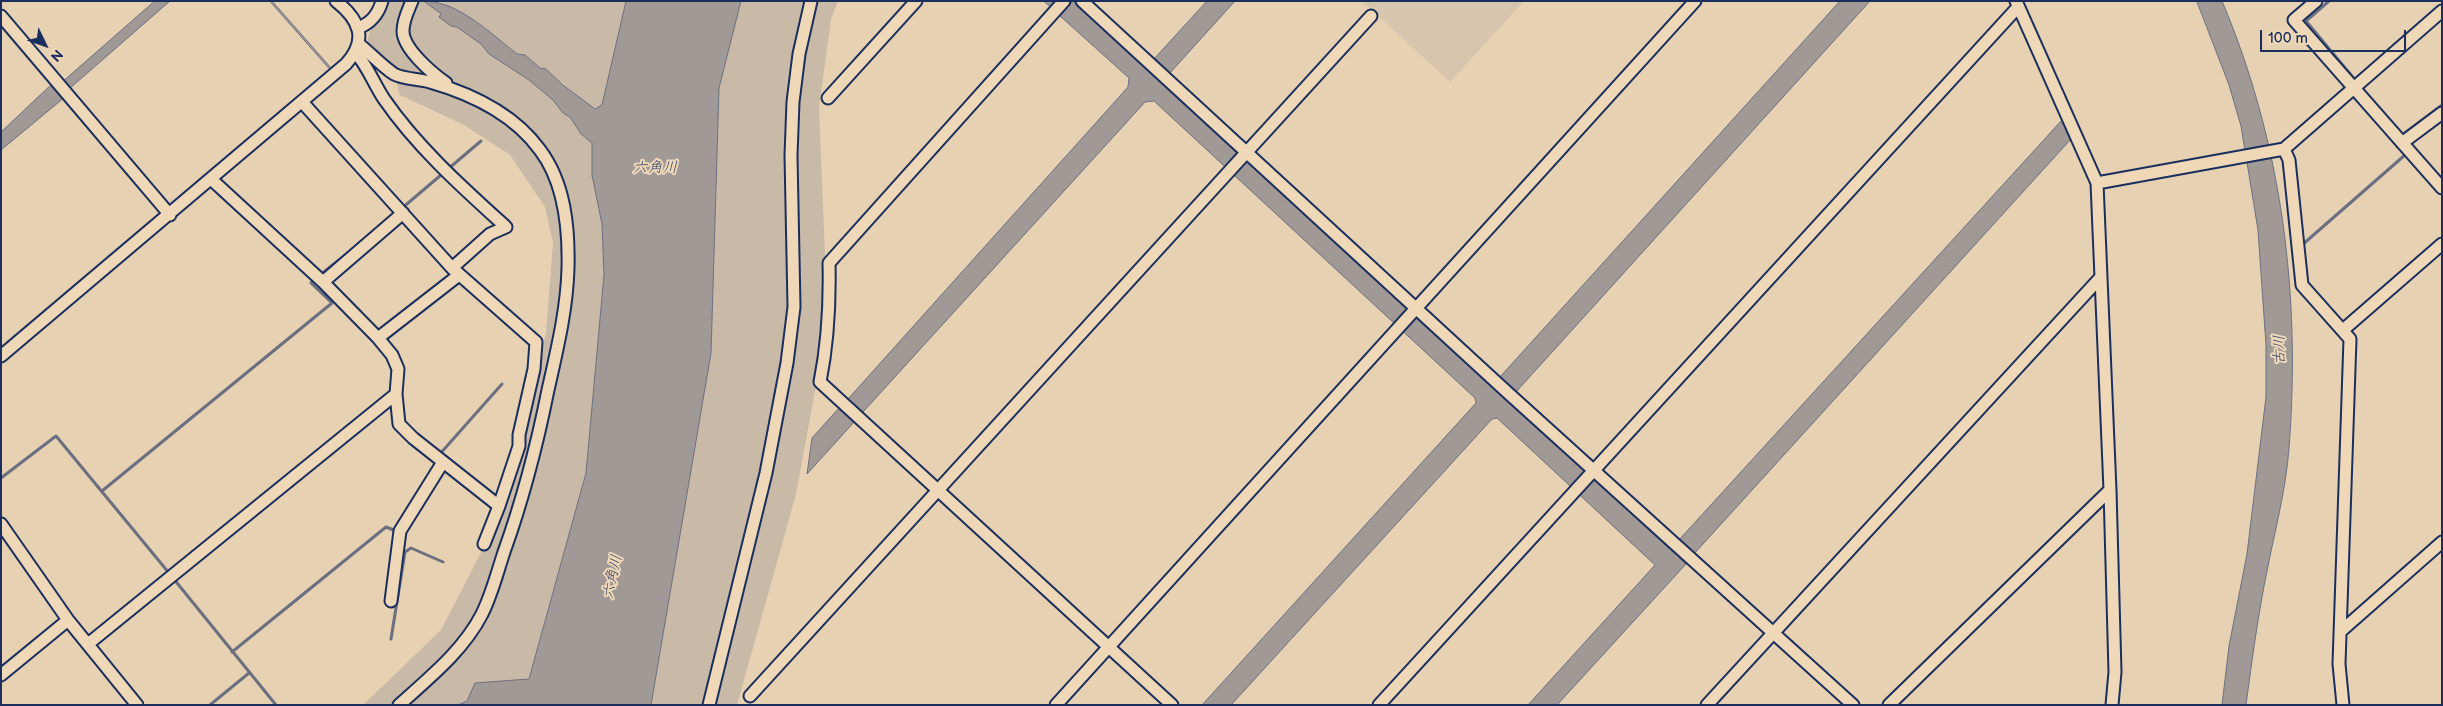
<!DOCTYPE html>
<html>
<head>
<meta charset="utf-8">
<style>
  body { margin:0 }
  #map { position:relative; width:2443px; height:706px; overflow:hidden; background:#e7d1b3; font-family:"Balsamiq Sans",sans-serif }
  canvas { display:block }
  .frame { position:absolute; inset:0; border:2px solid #1b2f5e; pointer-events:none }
  .north { position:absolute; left:20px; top:20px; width:50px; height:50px; -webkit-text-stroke:4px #efd8b7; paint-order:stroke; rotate:132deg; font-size:14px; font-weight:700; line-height:20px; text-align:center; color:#1b2f5e }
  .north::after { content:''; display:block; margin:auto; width:18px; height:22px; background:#1b2f5e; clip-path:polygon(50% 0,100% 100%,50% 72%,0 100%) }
  .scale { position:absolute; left:2260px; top:30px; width:146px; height:22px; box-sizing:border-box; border:2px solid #1b2f5e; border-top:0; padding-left:6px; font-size:15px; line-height:18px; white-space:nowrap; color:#1b2f5e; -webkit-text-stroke:4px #efd8b7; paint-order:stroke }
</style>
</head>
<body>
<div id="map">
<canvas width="2443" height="706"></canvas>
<div class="frame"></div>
<div class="north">N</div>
<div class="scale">100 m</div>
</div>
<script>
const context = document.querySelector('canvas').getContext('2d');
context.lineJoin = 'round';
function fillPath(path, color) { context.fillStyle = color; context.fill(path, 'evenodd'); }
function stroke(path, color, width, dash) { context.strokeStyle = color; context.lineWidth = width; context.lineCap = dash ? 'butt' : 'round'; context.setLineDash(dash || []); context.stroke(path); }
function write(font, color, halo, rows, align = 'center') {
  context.font = font + ' "Balsamiq Sans","Klee One",sans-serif'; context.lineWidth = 4; context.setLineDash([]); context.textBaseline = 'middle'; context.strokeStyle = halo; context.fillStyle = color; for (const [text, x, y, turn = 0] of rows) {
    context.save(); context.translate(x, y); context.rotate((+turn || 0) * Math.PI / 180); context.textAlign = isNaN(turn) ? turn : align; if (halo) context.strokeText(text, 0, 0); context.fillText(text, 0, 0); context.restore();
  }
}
fillPath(new Path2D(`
  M1362,1H1524L1450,82Z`), '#d8c5ad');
fillPath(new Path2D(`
  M386,1H424L441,14L439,17L451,26L457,27L481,44L489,54L529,80L553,100L563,113L570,117L581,134L592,143V175L602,224L604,275L586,473L529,679L475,683L467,701L458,705H363L441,630L503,510L546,333L553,243L545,207L510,155L464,125L400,95C397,86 395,72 389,66C381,56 361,48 370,32C375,22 382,12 386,1Z
  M439,1H626L602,105L600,108L590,107L546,69C534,67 529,54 517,54L474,22Z
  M741,1H838L831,19L819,108L827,304L817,380L796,494L737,705H651L711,353L719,88Z`), '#c9b9a7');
const water = new Path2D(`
  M155,1H170L69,89L65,97L1,150V132L53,83L62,82Z
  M270,1H272L331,68L330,69Z
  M424,1C458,1 490,33 517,54L525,55L540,68L546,69L563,85L595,109L602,105L626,1H741L719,88L711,353L651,705H458L467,701L475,683L529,679L586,473L604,275L602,224L592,175V143L581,134L570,117L563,113L553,100L529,80L489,54L481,44L457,27L451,26L439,17L441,14Z
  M1044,1H1062L1067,6L1073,1L1152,74L1159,66L1153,60L1207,1H1235L1169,74L1163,68L1155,77L1498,391L1499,378L1840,1H1870L1515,393L1502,395L1587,473L1588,484L1594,479L1676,555L1684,547L1678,541L2062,120L2071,139L1693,555L1687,550L1679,558L1686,564L1557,705H1528L1655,565L1497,418L1492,419L1231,705H1202L1476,403L1475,398L1154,101L1145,102L863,412L856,407L849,415L855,421L807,474L812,438L840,407L846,413L854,405L848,399L1128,87L1129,78L1059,15L1064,9L1052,8Z
  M2197,1H2222C2282,143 2301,295 2289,448C2286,489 2275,530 2267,571C2258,615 2252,660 2246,705H2222L2229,646L2247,554L2266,397V345L2258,230L2241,126L2229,85Z`);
fillPath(water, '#a09996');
stroke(water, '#6b6f80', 1);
stroke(new Path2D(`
  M2329,1L2306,21L2356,81
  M2360,86L2392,123
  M2402,135L2442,105
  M401,209L481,141
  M2302,245L2405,155
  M320,275L354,248
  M392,388V367
  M439,455L502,384
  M1,478L56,436L169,573
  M102,491L332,303L311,283L315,279
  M405,552L411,548L443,562
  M173,578L276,705
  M391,639L405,552L399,551
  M232,652L386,527L396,531
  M210,705L249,673`), '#6b6f80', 3);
const minor = new Path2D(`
  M412,1C408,11 403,20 403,31C403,49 433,74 446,83
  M1064,1L829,263C830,304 828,342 820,382L1172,705
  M1082,1L1507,392L1853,705
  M2016,1L2097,183L2110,490L2115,672L2112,705
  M2316,1L2294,20L2442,188
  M1,16L170,215
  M358,28C371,23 378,15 382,1
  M360,45C371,54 382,66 394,74C403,79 420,79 430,82C472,94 514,114 540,150C565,183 569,228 568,268C567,309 557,350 548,390C537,445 523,499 504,552C497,573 492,594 482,614C463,651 429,678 399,705
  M356,53C368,67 374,84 384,99C417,147 463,188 506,227L490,234L452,268
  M828,98L916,1
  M303,103L452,268L536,342L534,369L519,435V446L499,506L484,544
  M2402,143L2442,113
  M2284,149L2289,160L2302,285L2350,339L2339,664L2343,705
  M211,179L323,282L378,338L392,355L398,369L396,394L399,424L413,438L499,506
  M2097,183L2284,149L2442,11
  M323,282L403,213
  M2343,330L2442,244
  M378,338L459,275
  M1,356L346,64C368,40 360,20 336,1
  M1,524L68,620L137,705
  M391,601L400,531L443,462
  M2340,632L2442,542
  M88,644L396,394
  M1,675L68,620
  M750,696L1371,16
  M709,705L766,473L787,363L794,307L791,155L793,102L799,54L811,1
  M1056,705L1695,1
  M1379,705L2018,7
  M1707,705L2100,278
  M1889,705L2110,490`);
stroke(minor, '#1b2f5e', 15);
stroke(minor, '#efd8b7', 11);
write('italic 15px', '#364469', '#efd8b7', [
  ["六角川",655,168],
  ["古川",2280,350,-91],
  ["六角川",613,577,-78]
]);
</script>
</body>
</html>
